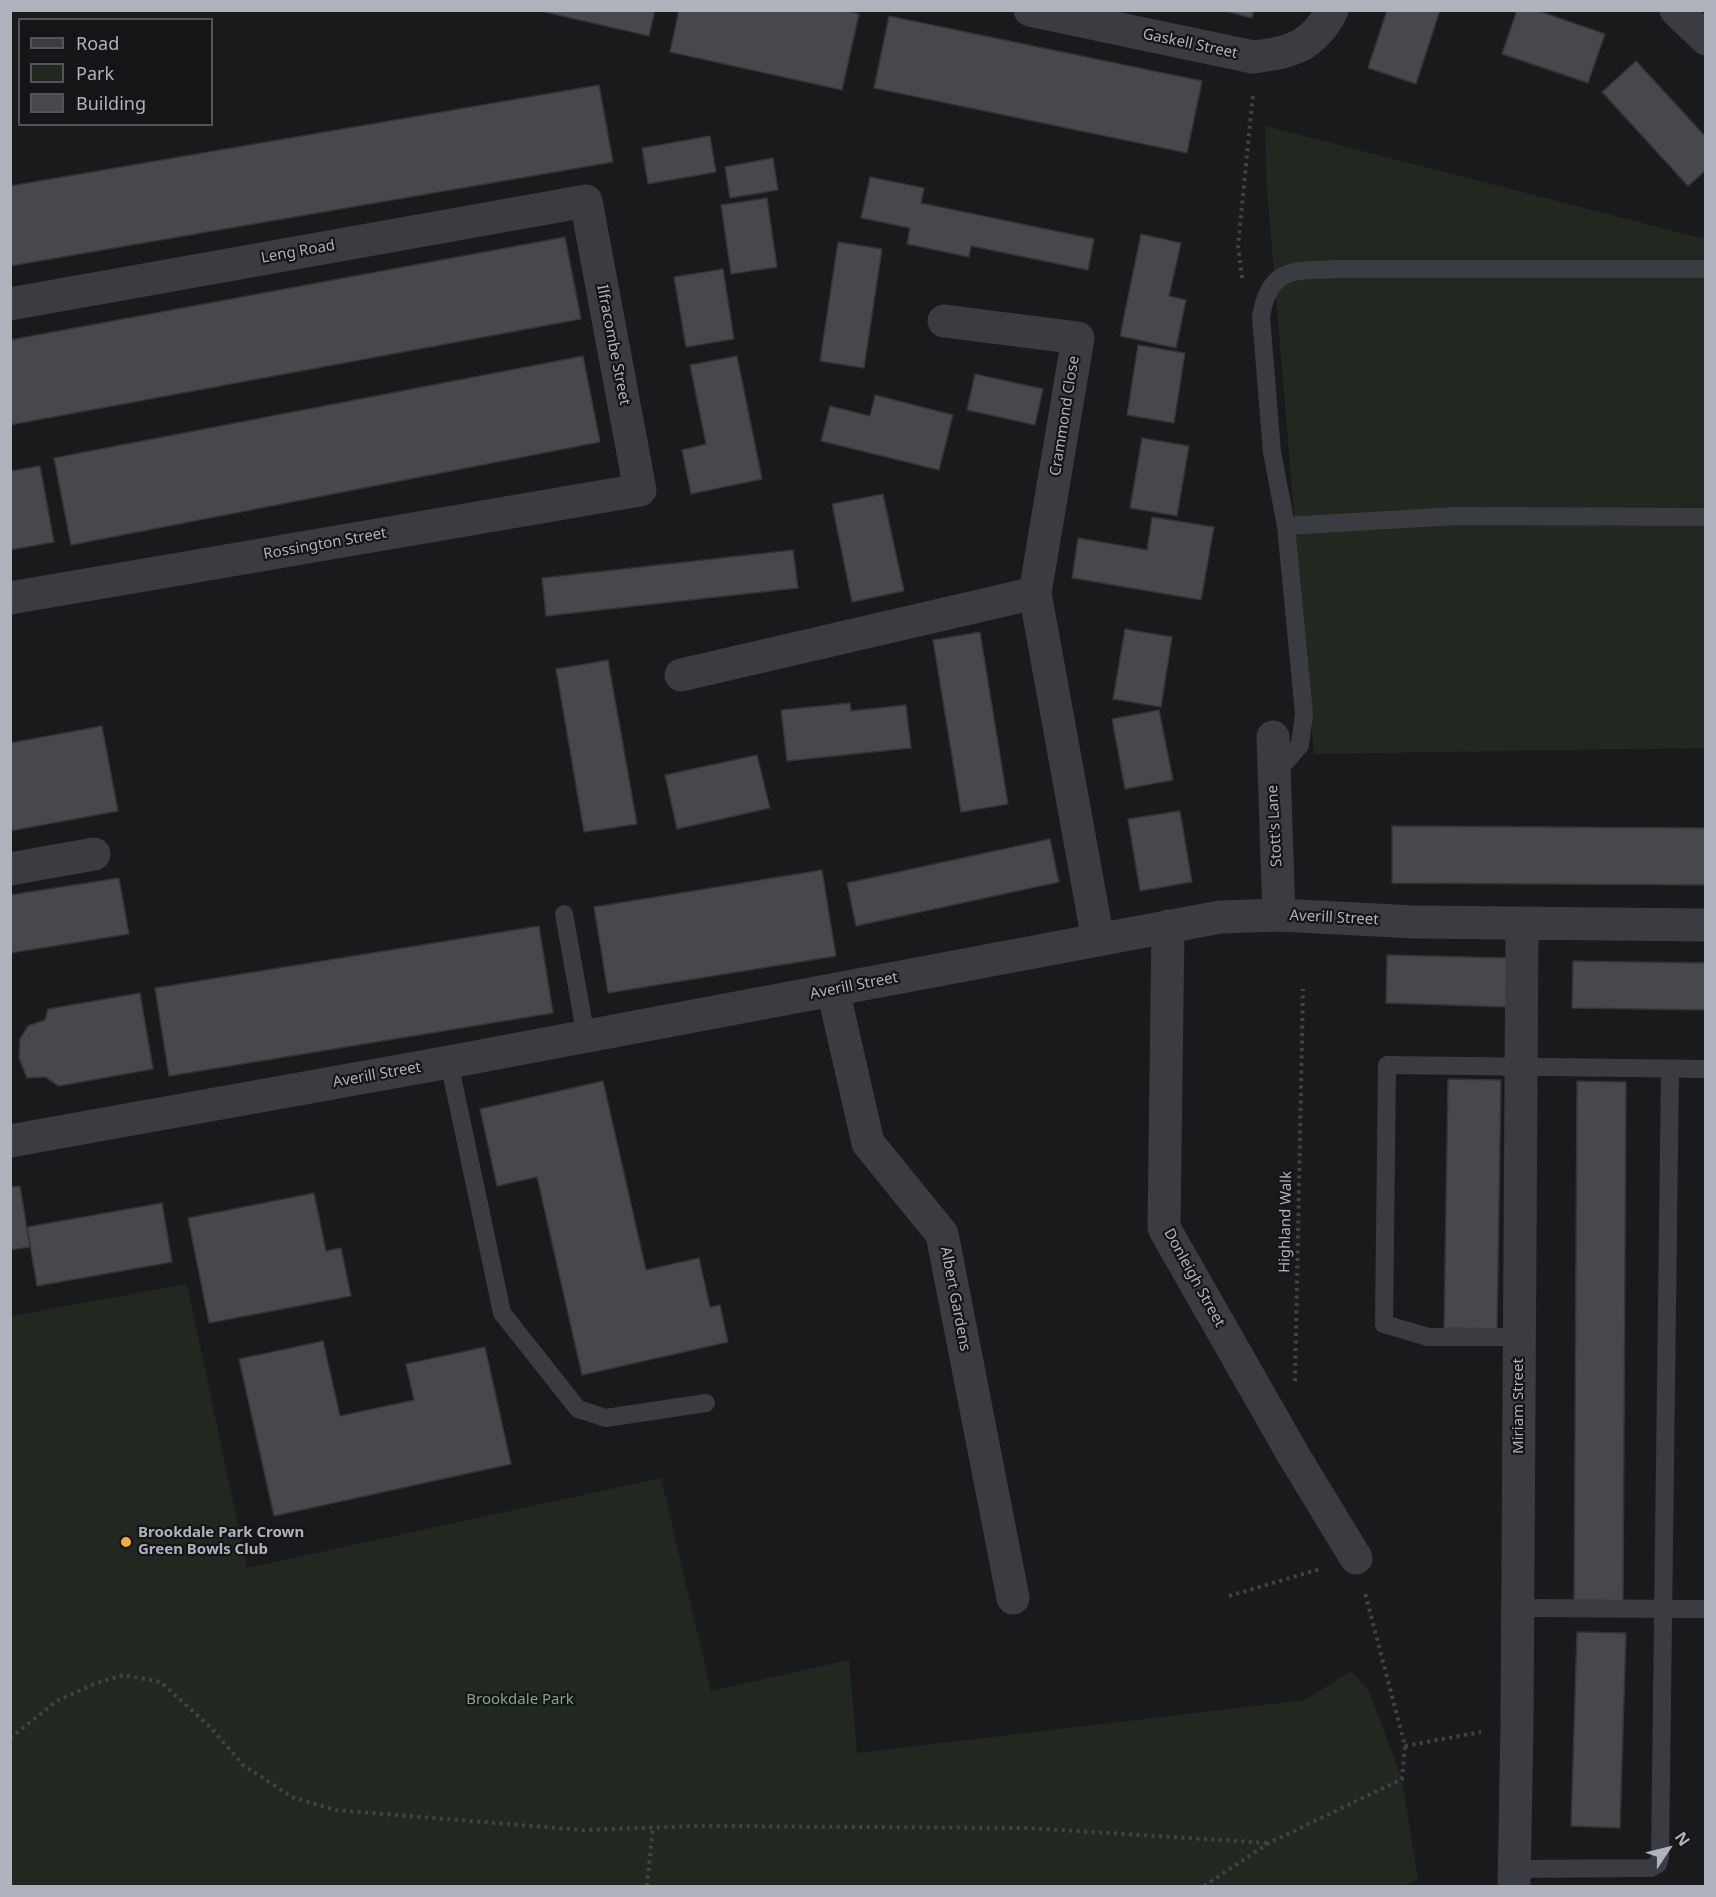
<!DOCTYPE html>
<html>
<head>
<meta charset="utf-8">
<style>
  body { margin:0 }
  #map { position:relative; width:1716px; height:1897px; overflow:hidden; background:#1a1a1c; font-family:"Noto Sans",sans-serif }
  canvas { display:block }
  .frame { position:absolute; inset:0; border:12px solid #adb2bc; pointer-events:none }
  .legend { position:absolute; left:18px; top:18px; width:195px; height:108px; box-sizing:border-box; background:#151517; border:2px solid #525459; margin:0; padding:8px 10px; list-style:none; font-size:18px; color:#adb2bc }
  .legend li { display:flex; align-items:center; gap:12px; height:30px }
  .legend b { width:30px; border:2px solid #525459 }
  .north { position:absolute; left:1638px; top:1819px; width:60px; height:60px; -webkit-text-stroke:4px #151517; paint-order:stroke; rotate:55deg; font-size:16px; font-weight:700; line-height:24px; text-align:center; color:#adb2bc }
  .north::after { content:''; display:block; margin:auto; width:21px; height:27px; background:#adb2bc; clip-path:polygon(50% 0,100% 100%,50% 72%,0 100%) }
</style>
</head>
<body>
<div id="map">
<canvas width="1716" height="1897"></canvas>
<div class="frame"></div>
<ul class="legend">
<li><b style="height:8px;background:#3b3c41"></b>Road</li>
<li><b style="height:16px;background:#202820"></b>Park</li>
<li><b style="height:16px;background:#47484c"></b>Building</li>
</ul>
<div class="north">N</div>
</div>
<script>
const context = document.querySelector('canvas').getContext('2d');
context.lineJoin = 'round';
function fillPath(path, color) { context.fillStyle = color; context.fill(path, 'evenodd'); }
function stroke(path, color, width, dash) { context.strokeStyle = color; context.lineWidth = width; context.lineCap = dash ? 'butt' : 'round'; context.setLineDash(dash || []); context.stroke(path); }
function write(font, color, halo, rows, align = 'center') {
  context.font = font + ' "Noto Sans",sans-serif'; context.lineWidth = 4.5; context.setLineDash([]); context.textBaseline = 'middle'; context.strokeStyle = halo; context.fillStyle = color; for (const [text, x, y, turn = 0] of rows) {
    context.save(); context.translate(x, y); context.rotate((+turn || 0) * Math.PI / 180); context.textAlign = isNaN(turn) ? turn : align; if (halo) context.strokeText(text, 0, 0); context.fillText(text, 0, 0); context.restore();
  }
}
fillPath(new Path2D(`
  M1265,126L1705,239V748L1314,754L1267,188Z
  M187,1284L247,1568L661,1478L711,1691L849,1660L857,1753L1305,1700L1351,1671L1369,1691L1402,1779L1418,1879L1405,1886H11V1316Z`), '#202820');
const building = new Path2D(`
  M536,10H655L649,36Z
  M679,10H844L859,14L842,90L670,52Z
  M1221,10H1254L1252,18Z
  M1387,10H1440L1416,84L1368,68Z
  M1517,10H1536L1605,34L1588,83L1502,54Z
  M889,16L1202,81L1187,153L874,88Z
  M1636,61L1706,137V170L1688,186L1602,92Z
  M599,85L613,162L10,266V186Z
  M710,136L716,172L648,184L642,148Z
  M773,158L778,190L730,198L725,167Z
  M870,177L924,188L921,203L1094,239L1088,270L971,246L969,257L907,244L910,228L861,218Z
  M767,198L777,267L731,274L721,205Z
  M1141,234L1181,243L1169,296L1186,300L1176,348L1120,336Z
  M565,237L581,319L10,425V340Z
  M838,242L882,249L864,368L820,361Z
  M723,269L734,339L686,347L674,277Z
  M1138,345L1185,353L1174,423L1127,415Z
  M583,356L600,442L71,545L54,458Z
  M737,356L762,479L691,494L682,450L706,444L690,365Z
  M975,374L1043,389L1035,425L967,410Z
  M875,395L953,415L939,470L821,441L830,406L870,416Z
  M1142,438L1189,446L1177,516L1130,508Z
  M40,466L54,542L10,550V471Z
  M883,494L904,591L852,602L832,504Z
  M1152,517L1214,527L1201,600L1072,578L1078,538L1147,550Z
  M793,550L798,588L546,616L542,578Z
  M1125,629L1172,637L1161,707L1113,699Z
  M980,632L1008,804L961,812L933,640Z
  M608,660L637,824L584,832L556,669Z
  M850,703L851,711L906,705L911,748L787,761L781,710Z
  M1159,710L1173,780L1125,789L1112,719Z
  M102,726L118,811L10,831V743Z
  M757,755L770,808L677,829L665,775Z
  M1180,811L1192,882L1140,891L1128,819Z
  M1392,826L1706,828V885L1392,883Z
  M1050,839L1059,882L856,926L847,883Z
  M822,870L836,956L608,993L594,907Z
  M119,878L129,934L10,953V895Z
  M539,926L553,1013L169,1076L155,988Z
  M1387,955L1509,958L1508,1007L1386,1003Z
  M1573,961L1706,963V1010L1572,1008Z
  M140,993L153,1069L59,1086L45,1077L27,1078L19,1058L20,1039L28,1026L45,1020L48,1009Z
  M1448,1079L1501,1080L1497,1329L1444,1328Z
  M603,1081L646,1270L699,1258L710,1307L720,1305L728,1342L582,1375L537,1177L497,1186L480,1109Z
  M1577,1081L1626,1082L1623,1603L1574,1602Z
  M20,1186L30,1247L10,1250V1187Z
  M314,1193L326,1251L341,1248L351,1296L209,1323L188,1218Z
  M162,1203L172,1262L37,1286L27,1227Z
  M323,1341L340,1416L414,1400L406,1364L485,1347L511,1464L274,1516L239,1359Z
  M1577,1632L1626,1633L1620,1828L1571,1826Z`);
fillPath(building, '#47484c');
stroke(building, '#343438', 1.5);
stroke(new Path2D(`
  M1242,278L1238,246L1253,94
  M1295,1381L1303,989
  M1229,1596L1320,1569
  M10,1738L57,1701L94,1684L123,1675L161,1682L212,1729L243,1765L292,1797L335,1810L582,1830L697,1826L1028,1828L1269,1843
  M1405,1746L1481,1732
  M647,1886L653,1827
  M1204,1886L1269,1843L1402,1779L1405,1746L1365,1593`), '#414348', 4, [3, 4.5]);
stroke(new Path2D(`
  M1286,526L1456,516L1706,517
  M1274,775L1300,745L1304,714L1286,526L1272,452L1261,317C1269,266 1294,271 1338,269H1706
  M564,914L586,1037
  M449,1062L502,1313L578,1409L606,1418L706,1403
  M1519,1337H1428L1384,1324L1387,1065L1706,1069
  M1518,1608L1706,1609
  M1514,1869L1651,1868L1658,1864L1660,1857L1670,1069`), '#3b3c41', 18);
stroke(new Path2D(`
  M1030,10L1253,57C1291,53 1314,46 1332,10
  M1676,10L1706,39
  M10,304L586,201L640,490L10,598
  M944,321L1078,338L1035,593L1098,940
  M681,675L1035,593
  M1273,737L1279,915
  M10,869L94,854
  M1168,926L1164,1228L1294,1456L1356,1558
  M833,990L868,1143L942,1234L1013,1598
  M10,1141L449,1062L1220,917L1279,915L1414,922L1706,925
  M1514,1886L1517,1725L1522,925`), '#3b3c41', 33);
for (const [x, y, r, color] of [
  [126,1542,6,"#f2ac3d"]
]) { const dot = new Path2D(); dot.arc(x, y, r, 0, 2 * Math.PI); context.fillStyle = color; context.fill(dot); stroke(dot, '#151517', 2); }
write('15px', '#adb2bc', '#151517', [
  ["Gaskell Street",1190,44,12],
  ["Leng Road",298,252,-10],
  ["Ilfracombe Street",613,345,79],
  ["Crammond Close",1065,416,-81],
  ["Rossington Street",325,544,-10],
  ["Stott's Lane",1275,826,-93],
  ["Averill Street",1334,918,3],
  ["Averill Street",854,986,-11],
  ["Averill Street",377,1075,-10],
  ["Highland Walk",1286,1222,-89],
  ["Donleigh Street",1194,1278,61],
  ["Albert Gardens",955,1299,79],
  ["Miriam Street",1519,1406,-90]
]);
write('bold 15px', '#adb2bc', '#151517', [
  ["Brookdale Park Crown",138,1533],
  ["Green Bowls Club",138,1550]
], 'left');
write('15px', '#84a684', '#151517', [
  ["Brookdale Park",520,1700]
]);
</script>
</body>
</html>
